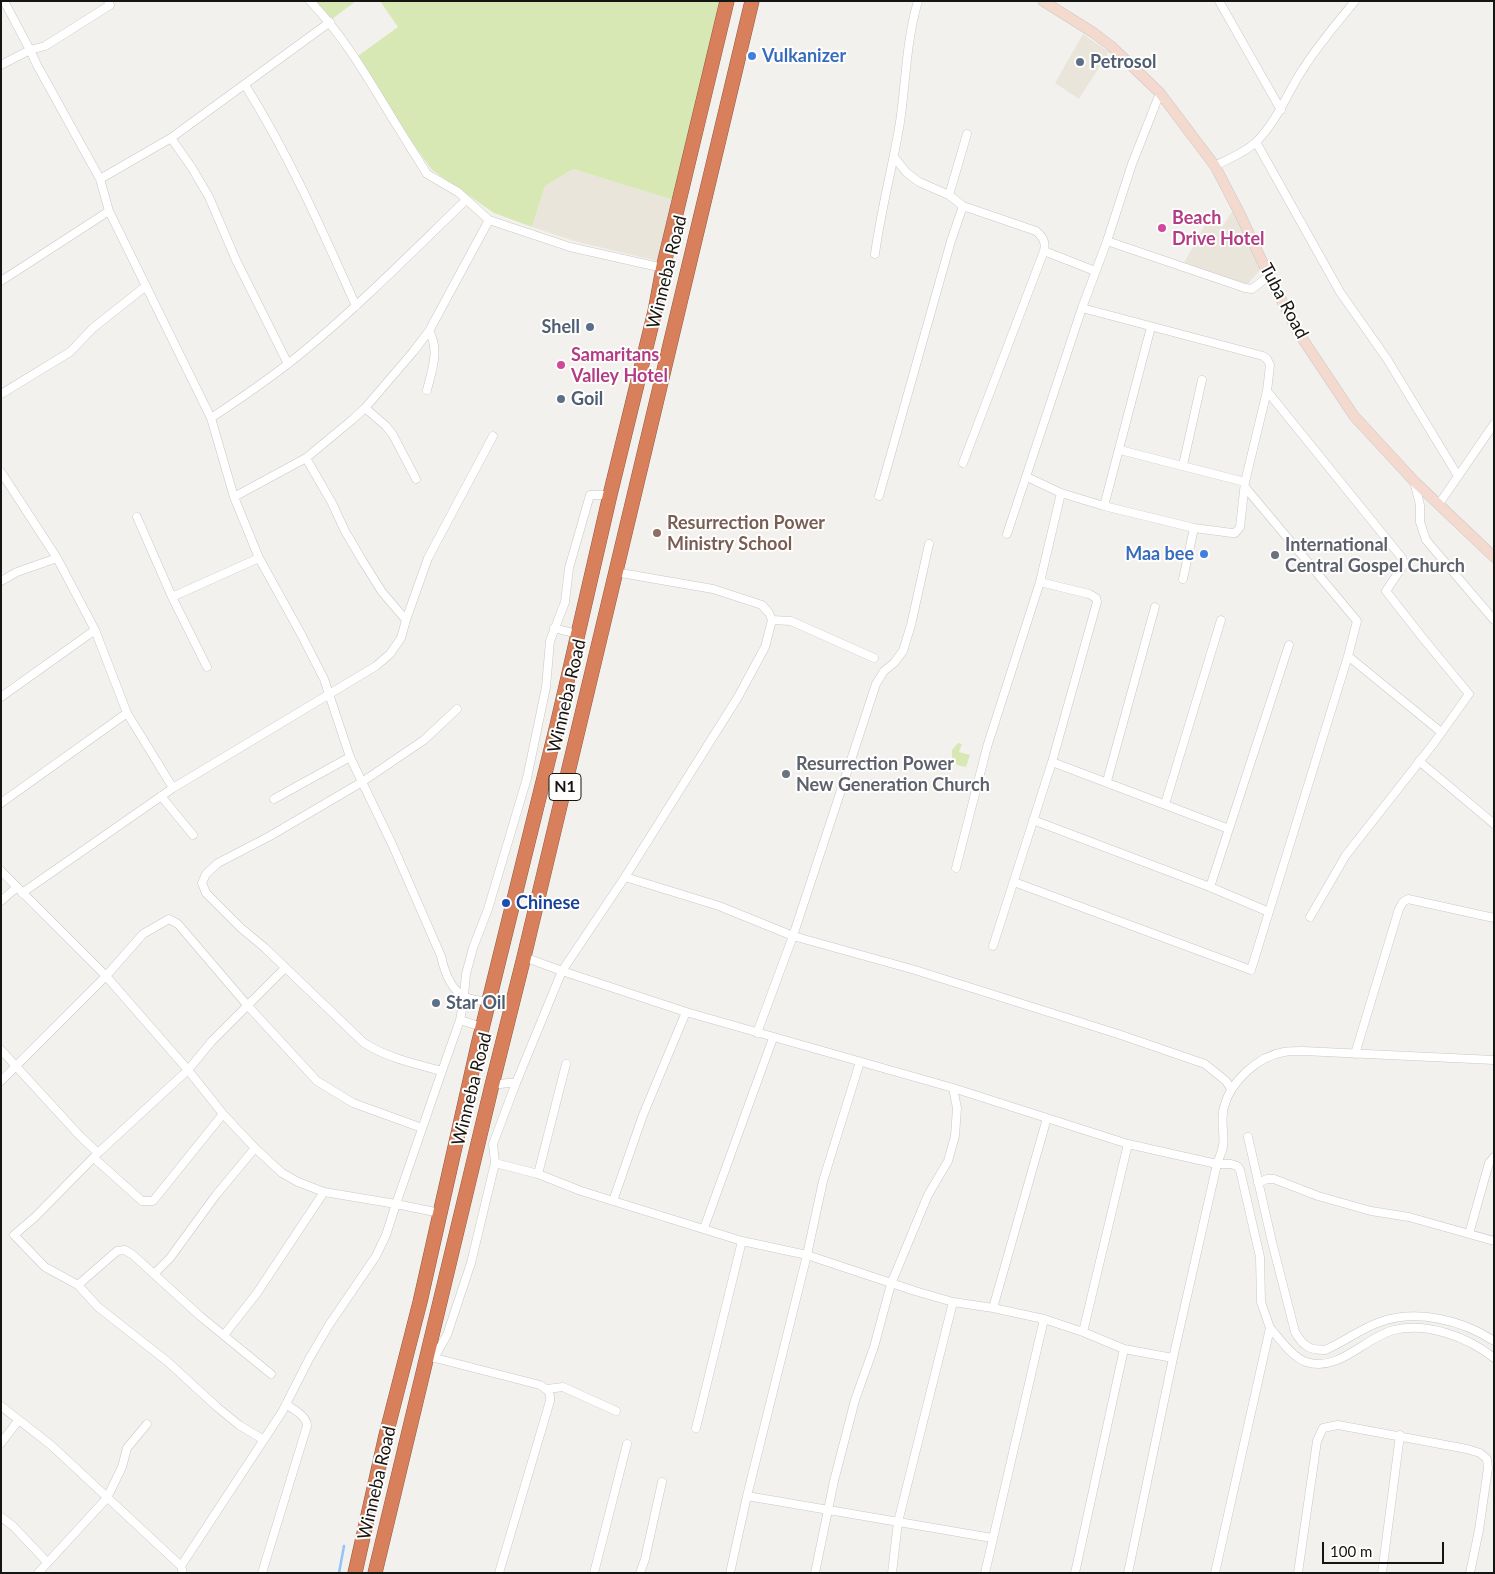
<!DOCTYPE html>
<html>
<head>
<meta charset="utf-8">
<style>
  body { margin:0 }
  #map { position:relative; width:1495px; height:1574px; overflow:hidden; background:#f2f1ed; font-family:Lato,sans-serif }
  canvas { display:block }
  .frame { position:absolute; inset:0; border:2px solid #151514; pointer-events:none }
  .scale { position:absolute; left:1322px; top:1542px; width:122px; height:22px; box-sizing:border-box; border:2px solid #151514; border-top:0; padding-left:6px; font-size:15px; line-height:18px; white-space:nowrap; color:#151514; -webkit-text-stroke:4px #fffefc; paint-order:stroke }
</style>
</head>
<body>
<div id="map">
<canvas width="1495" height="1574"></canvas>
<div class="frame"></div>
<div class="scale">100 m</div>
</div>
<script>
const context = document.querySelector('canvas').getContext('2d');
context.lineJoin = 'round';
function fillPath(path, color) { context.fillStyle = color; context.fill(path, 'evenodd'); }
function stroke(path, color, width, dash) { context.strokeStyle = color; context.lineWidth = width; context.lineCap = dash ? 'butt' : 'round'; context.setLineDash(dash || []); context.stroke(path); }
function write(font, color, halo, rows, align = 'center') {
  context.font = font + ' Lato,sans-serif'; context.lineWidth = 4; context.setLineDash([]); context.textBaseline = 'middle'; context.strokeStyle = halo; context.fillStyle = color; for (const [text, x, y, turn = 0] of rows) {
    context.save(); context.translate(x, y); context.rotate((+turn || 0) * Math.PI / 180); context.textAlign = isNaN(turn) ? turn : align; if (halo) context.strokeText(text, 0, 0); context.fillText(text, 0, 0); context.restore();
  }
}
fillPath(new Path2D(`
  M1083,34L1109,52L1079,99L1055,83Z
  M573,169L673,200L657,261L574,241L532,227L545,186Z
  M1234,209L1260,270L1247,285L1184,263L1208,219L1222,227Z`), '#e9e5da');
fillPath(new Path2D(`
  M316,1H356L332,19Z
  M380,1H721L673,200L573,169L545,186L532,227L494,213L432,170L402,128L358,56L398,27Z
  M958,743L962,744L959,752L970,755L966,767L957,765L952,759V750Z`), '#d8e8b4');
stroke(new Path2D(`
  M339,1573L344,1546`), '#8fc5fa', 2.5);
const street = new Path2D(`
  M4,1L30,50L37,65L100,179L109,211L211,418L234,497L259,558L301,634L324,679L350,757L392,844L441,956C444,970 451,990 465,997C472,1000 482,1001 489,1002
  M310,1C346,39 367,77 394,121C405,139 416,156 427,174L458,192L489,220L570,247L663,268
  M1219,1L1281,110
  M1,65L30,50L45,46L110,5L108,1
  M245,85C289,155 322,230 356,306
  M171,138L330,22
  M1256,142L1340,292L1387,359L1458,476
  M894,157L907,173L919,182L949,195L963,206L1036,231C1043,237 1046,242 1044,251L1095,271
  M1215,166C1228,159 1244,153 1255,143C1277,122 1287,93 1303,69C1318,45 1337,23 1355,1
  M100,179L171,138L192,168L209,197L236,260L288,364
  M949,195L967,134
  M1107,241L1245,288L1252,289L1269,276
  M875,254C881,209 893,166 900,122C906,82 906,41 918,1
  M1,281L109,211
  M427,390C432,370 440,350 429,331
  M1267,391L1402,558L1404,564L1386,591L1422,637L1469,694L1434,743L1346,855L1310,917
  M1,394L70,352L93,328L146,286
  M365,408L386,426L393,435L416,479
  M211,418C243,397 275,375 304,351C361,304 413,251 466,200
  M1120,450L1245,482
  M306,458L332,503L345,531L362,560L382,592L406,620
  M963,463L1044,251
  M1183,465L1202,380
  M1,472L57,558L95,630L127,713L173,788
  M1027,477L1061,493L1104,506L1194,528L1232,533H1235L1240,527L1245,482L1267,391L1270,365L1267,359L1263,356L1082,308
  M1414,481L1420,505V522L1426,540L1494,620
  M879,496L951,241L963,206
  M234,497L306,458L352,420L365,408L413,352L429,331L489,220
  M1439,504L1494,424
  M1104,506L1151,327
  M137,517L172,597
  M1007,534L1082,308L1107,241L1132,164L1160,93
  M1183,579L1194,528
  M1,581L17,572L57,558
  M772,620L791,621L874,658
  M554,628L577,634
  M1348,656L1441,732
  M207,667L172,597L259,558
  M1,697L95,630
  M457,709L424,740L362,782L270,836L218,863L206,874L202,883L206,893L241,928L265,948L364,1043C388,1058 415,1064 442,1071L460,1020L482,1027
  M1419,761L1494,824
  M1052,762L1229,829
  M1107,781L1155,607
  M161,796L193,835
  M274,799L350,757
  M1,803L127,713
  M1165,804L1221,620
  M1033,820L1210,887L1269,912
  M956,868L987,747L1040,582L1061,493
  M1,871L106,976L188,1070L223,1114L255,1148L282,1173L298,1182L324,1192L396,1204L386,1235L376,1256L329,1325L309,1359L282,1412L181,1566
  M625,877L719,906L793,936L915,970L1118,1034L1205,1064L1226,1081L1231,1089
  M1014,882L1251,970L1348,656L1357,621L1245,487
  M1210,887L1289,645
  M22,893L173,788L376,666L390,654L401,638L406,620L428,558L493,436
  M1,901L17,887
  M993,946L1052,762L1097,602L1096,598L1089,594L1040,582
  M524,957L562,971L686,1012L953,1088L1128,1144L1217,1164H1231L1237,1166L1240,1170L1260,1257L1261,1302L1270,1328L1215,1573
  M460,1020L463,1005L466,974L473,948L488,909L527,778L546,687L550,641L565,602L569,568L590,495H610
  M757,1033L793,936L876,684L884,671L894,663L903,651L911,625L929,544
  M1,1050L79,1135L98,1153
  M1355,1054L1399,909L1403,902L1408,899L1494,918
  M1,1081L106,976L143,934L169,919L178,924L248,1006L317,1081L353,1103L422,1128
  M516,1083L562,971L625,877L738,697L765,647L772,620L769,613L762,605L713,589L615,572
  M1248,1137L1272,1242L1295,1332C1303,1346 1309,1350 1325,1350C1344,1342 1360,1329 1380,1322C1417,1309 1462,1320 1494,1341
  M94,1158L142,1201H153L223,1114
  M495,1163L538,1174L581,1191L742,1241L807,1255L915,1291L953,1302L993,1308L1044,1319L1083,1332L1124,1349L1173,1358
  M538,1174L566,1064
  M1258,1183L1267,1179H1274L1318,1196L1371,1211L1409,1217L1494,1241
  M613,1201L643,1115L686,1012
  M440,1213L396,1204L442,1071
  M704,1228L773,1038
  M1469,1234L1489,1163L1494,1157
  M154,1274L170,1258L216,1195L255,1148
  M78,1285L117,1251L125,1250L133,1255L200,1316L271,1374
  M993,1308L1047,1118
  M1270,1328C1280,1339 1292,1357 1306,1362C1339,1373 1365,1337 1394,1330C1427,1322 1468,1337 1494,1358
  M1083,1332L1128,1144
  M224,1335L257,1293L324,1192
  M427,1356L540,1385C548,1390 551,1392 550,1401L499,1573
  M434,1358L447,1335L471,1263L495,1163L493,1144L516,1083H508L492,1085
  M547,1389L563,1387L616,1411
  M1,1406L52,1446L181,1566L183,1573
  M696,1428L742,1241
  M264,1440L239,1425L217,1407L168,1362L98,1307L78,1285L45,1267L14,1235L35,1217L98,1153L188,1070L212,1041L285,968
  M1,1443L18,1421
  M747,1496L992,1538
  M1,1517L13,1526L47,1562
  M38,1573L107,1498L122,1467L127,1448L147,1424
  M262,1573L307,1426C307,1416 294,1410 286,1404
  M594,1573L627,1444
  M640,1573L645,1559L662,1482
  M730,1573L747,1496L807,1255L823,1181L860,1062
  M815,1573L834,1481L855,1400L874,1347L891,1284L928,1195L948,1161L955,1136L957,1108L953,1088
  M892,1573L898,1522L953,1302
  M985,1573L1044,1319
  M1075,1573L1124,1349
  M1128,1573L1173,1358L1217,1164C1219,1158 1222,1152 1223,1146C1225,1134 1220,1121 1224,1107C1230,1082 1258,1056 1284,1052C1290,1051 1297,1051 1303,1051L1494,1060
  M1298,1573L1317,1441L1323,1428L1338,1425L1467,1449L1480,1453L1487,1459L1488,1468L1479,1530L1470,1573
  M1382,1573L1400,1435`);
const secondary = new Path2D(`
  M1043,1L1094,33L1111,46L1160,93L1215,166L1240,214L1269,276L1298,332L1354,416L1414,481L1494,557`);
const highway = new Path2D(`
  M355,1573L386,1435L420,1302L478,1045L557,725L610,495L655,311L663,268L727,1
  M375,1573L492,1085L524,957L752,1`);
stroke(street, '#c9c8c5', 9);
stroke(secondary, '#c9c8c5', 11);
stroke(highway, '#945a42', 15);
stroke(street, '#fff', 8);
stroke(secondary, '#f3d9ce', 10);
stroke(highway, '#d87f5b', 14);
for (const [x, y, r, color] of [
  [752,56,5,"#3f7fe0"],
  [1080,62,5,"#5c6f8a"],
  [1162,228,5,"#d1479c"],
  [590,327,5,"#5c6f8a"],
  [561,365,5,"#d1479c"],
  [561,399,5,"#5c6f8a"],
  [657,533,5,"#8d6e63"],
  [1204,554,5,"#3f7fe0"],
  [1275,555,5,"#6b7280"],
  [786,774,5,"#6b7280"],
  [506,903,5,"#1a4fb4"],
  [436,1003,5,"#5c6f8a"]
]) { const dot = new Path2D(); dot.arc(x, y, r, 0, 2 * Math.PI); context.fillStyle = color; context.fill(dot); stroke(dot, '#fffefc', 2); }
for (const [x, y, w] of [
  [565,787,32]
]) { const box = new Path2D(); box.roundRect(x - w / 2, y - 13.5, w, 27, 4); context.fillStyle = '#fffefc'; context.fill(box); stroke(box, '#151514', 1); }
write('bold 16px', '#151514', null, [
  ["N1",565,787]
]);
write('bold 18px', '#366cbe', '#fffefc', [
  ["Vulkanizer",762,56],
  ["Maa bee",1194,554,"right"]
], 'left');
write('bold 18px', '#4e5e75', '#fffefc', [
  ["Petrosol",1090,62],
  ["Shell",580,327,"right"],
  ["Goil",571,399],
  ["Star Oil",446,1003]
], 'left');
write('bold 18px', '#b23c85', '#fffefc', [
  ["Beach",1172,218],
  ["Drive Hotel",1172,239],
  ["Samaritans",571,355],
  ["Valley Hotel",571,376]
], 'left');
write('18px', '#151514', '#fffefc', [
  ["Winneba Road",667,272,-76],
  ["Tuba Road",1284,301,62],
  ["Winneba Road",567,696,-77],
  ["Winneba Road",472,1089,-76],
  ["Winneba Road",377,1483,-77]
]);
write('bold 18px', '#785e54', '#fffefc', [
  ["Resurrection Power",667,523],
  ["Ministry School",667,544]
], 'left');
write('bold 18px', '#5b616d', '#fffefc', [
  ["International",1285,545],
  ["Central Gospel Church",1285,566],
  ["Resurrection Power",796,764],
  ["New Generation Church",796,785]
], 'left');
write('bold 18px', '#164399', '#fffefc', [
  ["Chinese",516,903]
], 'left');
</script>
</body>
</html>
